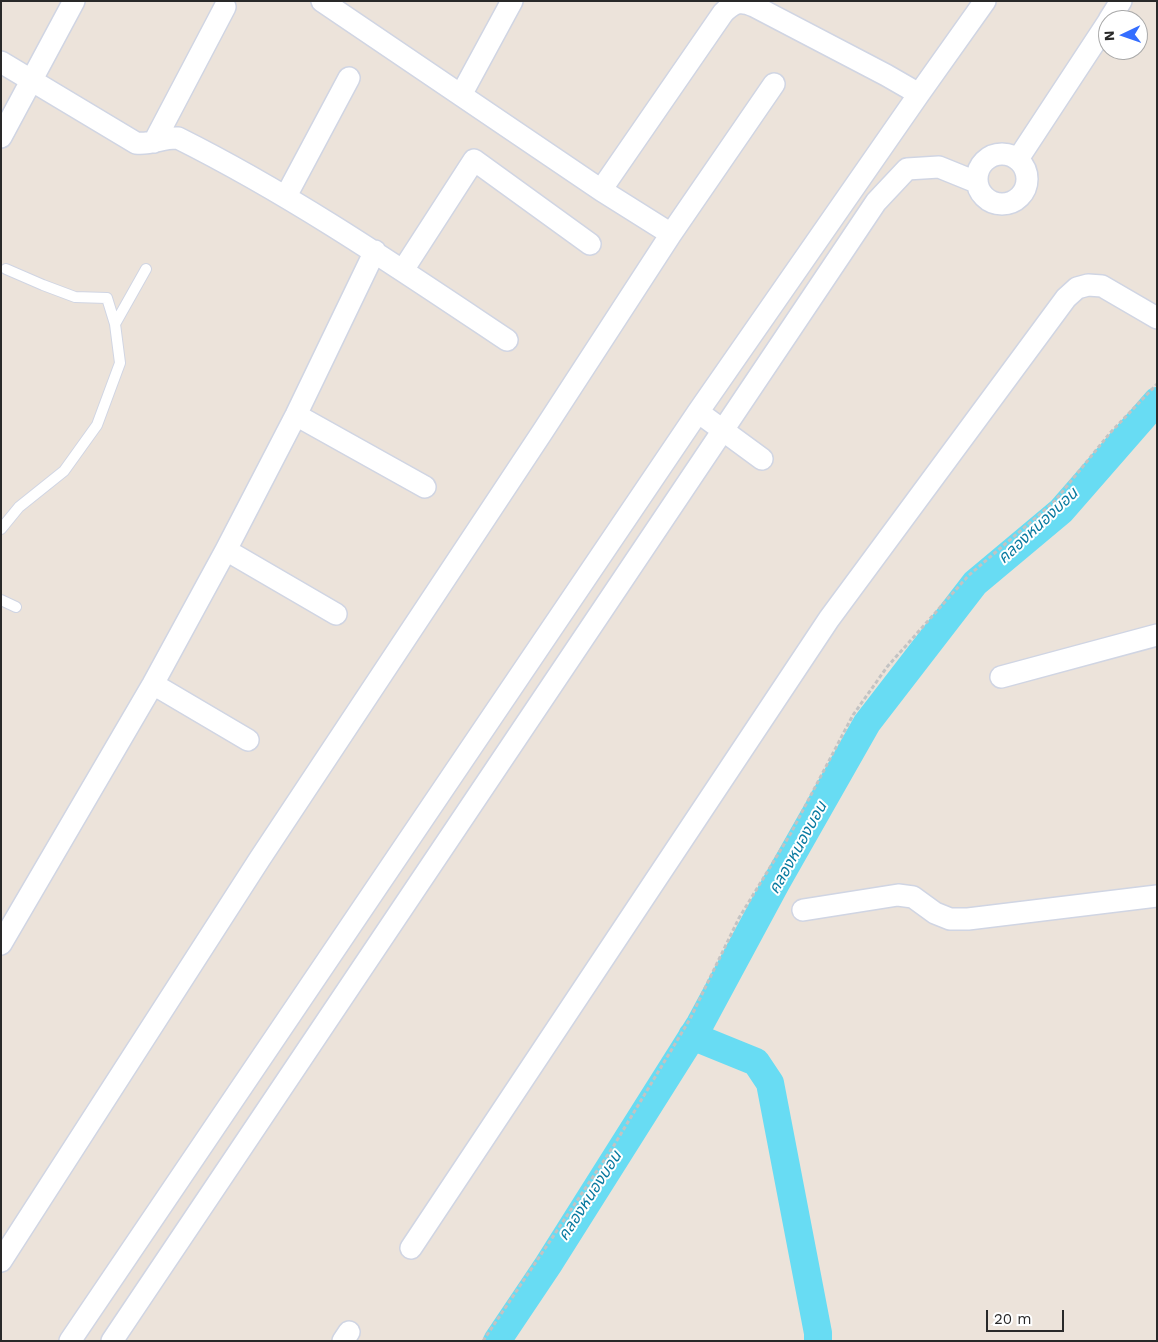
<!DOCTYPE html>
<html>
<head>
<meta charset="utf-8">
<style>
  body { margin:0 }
  #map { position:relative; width:1158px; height:1342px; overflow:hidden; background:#ece3da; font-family:"Work Sans",sans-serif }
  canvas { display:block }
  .frame { position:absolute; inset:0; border:2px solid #292929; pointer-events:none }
  .north { position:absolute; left:1098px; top:10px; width:50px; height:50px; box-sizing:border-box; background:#fff; border:1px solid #a9a9a9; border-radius:50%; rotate:267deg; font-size:14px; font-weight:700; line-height:20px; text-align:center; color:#292929 }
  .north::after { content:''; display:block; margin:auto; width:18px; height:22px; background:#356eff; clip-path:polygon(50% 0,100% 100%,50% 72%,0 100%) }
  .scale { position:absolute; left:986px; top:1310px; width:78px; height:22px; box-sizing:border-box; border:2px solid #292929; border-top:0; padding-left:6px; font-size:15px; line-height:18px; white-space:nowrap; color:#292929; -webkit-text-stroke:4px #fff; paint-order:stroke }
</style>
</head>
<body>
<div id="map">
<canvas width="1158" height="1342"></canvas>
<div class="frame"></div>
<div class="north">N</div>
<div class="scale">20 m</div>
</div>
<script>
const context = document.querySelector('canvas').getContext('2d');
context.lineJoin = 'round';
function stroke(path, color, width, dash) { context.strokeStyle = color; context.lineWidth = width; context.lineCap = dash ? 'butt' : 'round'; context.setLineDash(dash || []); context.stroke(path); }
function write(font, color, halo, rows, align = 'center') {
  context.font = font + ' "Work Sans","Noto Sans Thai",sans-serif'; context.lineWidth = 4; context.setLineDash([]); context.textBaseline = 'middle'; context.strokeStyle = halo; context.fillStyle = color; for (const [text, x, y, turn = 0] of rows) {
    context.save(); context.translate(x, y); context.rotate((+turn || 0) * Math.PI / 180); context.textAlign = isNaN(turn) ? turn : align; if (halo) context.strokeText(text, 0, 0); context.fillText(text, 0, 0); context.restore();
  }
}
stroke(new Path2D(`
  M692,1036L756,1062L770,1083L818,1333V1341
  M497,1341L548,1265L700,1024L776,883L867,723L975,583L1061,511L1157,401`), '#68dcf3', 28);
const lane = new Path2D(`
  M6,269L43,285L75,297L107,298L115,324
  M1,529L19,507L64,471L97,425L120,363L115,324L146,269
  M1,600L16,607`);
const street = new Path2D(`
  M322,1L601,190L723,13C734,2 740,0 754,6L886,75L919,94
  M1109,20L1121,1
  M1,62L136,143C152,145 163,137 178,138C294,196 399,268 507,340
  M461,95L512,1
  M1,137L74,1
  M154,142L225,7
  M977 179a25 25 0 1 1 50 0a25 25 0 1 1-50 0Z
  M1018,159L1108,22
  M601,190L671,234L774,84
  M286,196L349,78
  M403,270L474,160L590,244
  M698,412L762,459
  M296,415L425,487
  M226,550L336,614
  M1001,677L1157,635
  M153,684L248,740
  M803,910L898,895L913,897L935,913L950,919H968L1157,896
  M1,944L153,684L226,550L296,415L375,251
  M411,1248L829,619L1066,298L1077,288L1088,285L1102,286L1157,318
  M1,1261L259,860L543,431L671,234
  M70,1341L698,412L919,94L985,1
  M112,1341L876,202L907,169L939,167L976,182
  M343,1341L349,1332`);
stroke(lane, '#d0d5e3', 12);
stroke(street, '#d0d5e3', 24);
stroke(new Path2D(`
  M483,1341L613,1147L690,1019L739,918L791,833L853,715L887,667L968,576L1054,502L1110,433L1157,384`), '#c3c3c3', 3, [4, 2.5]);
stroke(lane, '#fff', 10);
stroke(street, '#fff', 21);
write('italic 16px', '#08799f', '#fff', [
  ["คลองหนองบอน",1038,526,-43],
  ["คลองหนองบอน",798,848,-61],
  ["คลองหนองบอน",590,1196,-57]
]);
</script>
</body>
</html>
